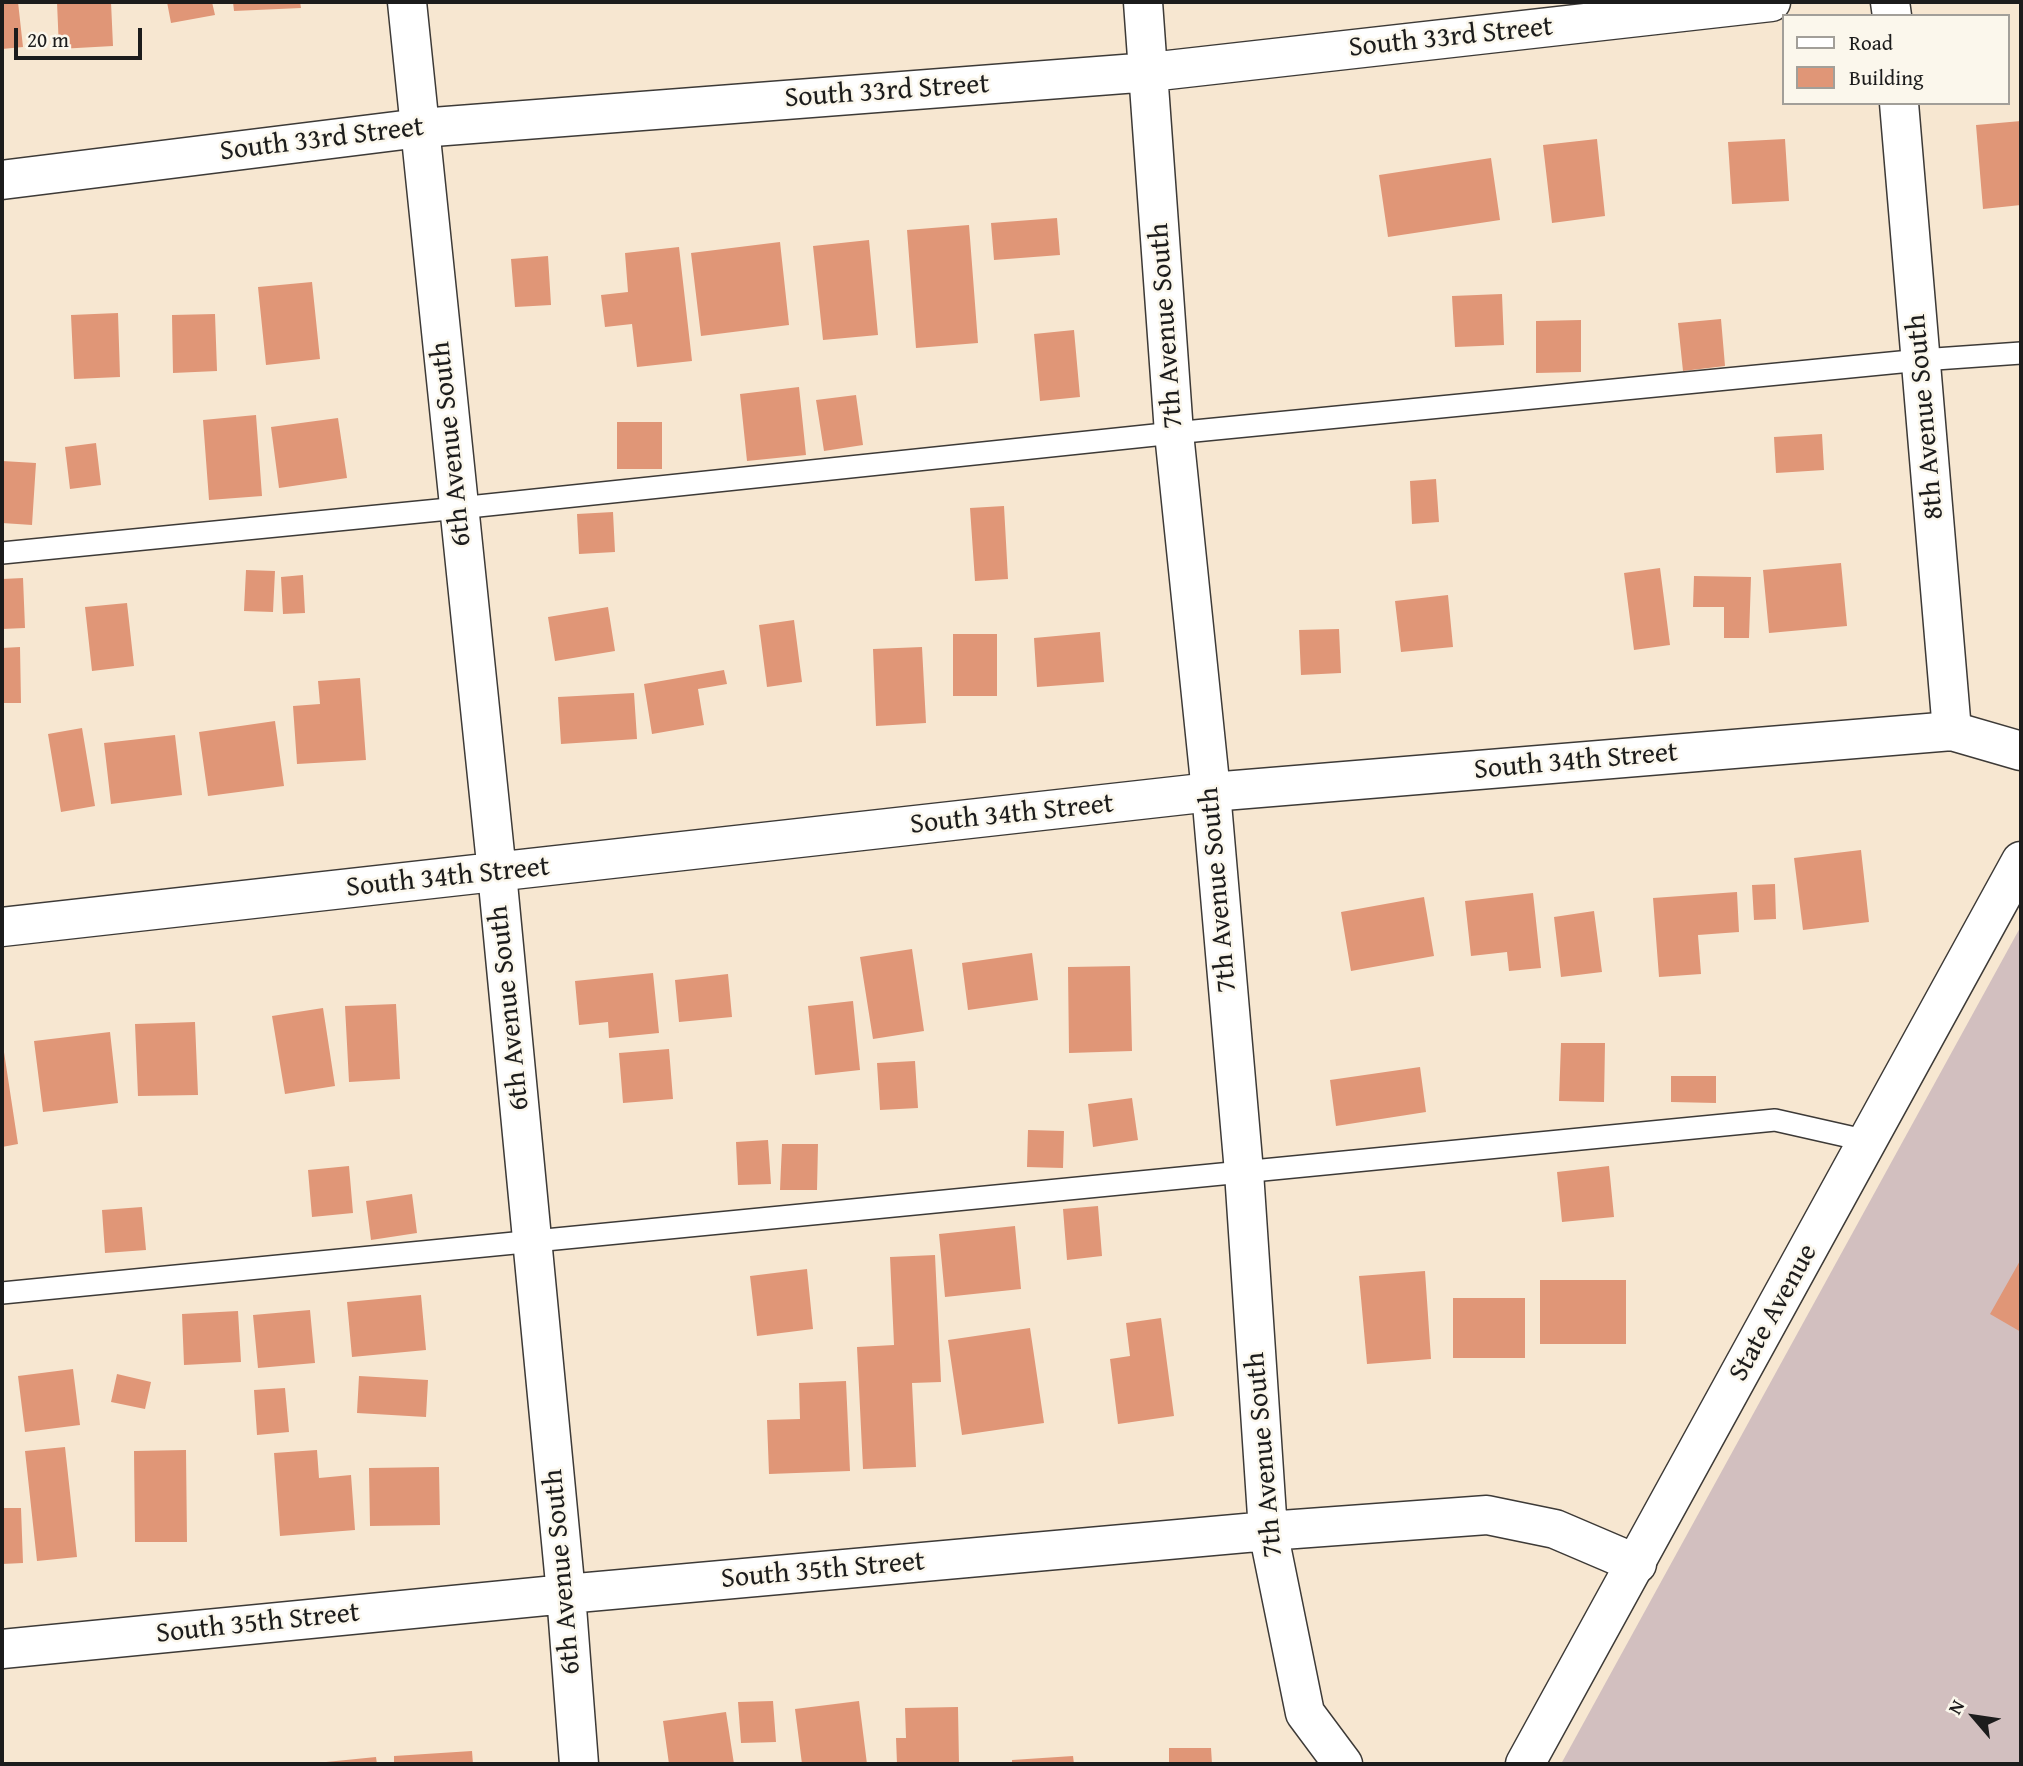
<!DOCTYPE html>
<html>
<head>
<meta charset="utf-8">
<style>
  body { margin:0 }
  #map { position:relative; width:2023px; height:1766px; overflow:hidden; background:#f7e7d1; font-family:"Gentium Book Plus",serif }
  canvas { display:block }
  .frame { position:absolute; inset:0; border:4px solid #1c1c1c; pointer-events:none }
  .legend { position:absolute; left:1782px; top:14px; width:228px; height:91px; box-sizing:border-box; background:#fbf7ec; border:2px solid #a29f99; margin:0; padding:9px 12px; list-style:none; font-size:21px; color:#1c1c1c }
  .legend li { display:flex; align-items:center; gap:14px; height:35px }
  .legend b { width:35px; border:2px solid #a29f99 }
  .north { position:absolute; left:1939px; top:1682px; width:70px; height:70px; -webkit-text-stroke:5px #fbf7ec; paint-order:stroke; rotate:299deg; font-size:19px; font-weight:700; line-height:28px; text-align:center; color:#1c1c1c }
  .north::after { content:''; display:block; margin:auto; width:24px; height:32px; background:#1c1c1c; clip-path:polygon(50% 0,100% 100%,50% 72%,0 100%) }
  .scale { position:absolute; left:14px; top:28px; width:128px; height:32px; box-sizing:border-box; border:4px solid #1c1c1c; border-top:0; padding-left:9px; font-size:21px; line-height:24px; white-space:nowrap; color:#1c1c1c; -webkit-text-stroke:5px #fbf7ec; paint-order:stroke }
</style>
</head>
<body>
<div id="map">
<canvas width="2023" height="1766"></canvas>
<div class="frame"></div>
<ul class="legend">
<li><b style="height:9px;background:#fff"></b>Road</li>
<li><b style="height:19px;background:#e09677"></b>Building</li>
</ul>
<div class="north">N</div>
<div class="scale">20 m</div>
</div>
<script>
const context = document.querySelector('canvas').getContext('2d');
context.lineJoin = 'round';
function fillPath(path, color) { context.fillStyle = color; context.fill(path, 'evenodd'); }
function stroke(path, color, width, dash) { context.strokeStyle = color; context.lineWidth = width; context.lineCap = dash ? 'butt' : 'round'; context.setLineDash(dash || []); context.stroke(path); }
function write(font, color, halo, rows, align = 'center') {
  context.font = font + ' "Gentium Book Plus",serif'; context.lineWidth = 5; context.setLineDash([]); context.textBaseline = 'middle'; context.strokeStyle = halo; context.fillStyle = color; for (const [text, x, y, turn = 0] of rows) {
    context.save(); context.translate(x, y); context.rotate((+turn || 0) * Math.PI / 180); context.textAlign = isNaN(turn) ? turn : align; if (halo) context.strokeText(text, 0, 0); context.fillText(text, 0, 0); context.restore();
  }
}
fillPath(new Path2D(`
  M2021,926V1764H1561Z`), '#d2bfbf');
fillPath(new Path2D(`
  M2,2H18L23,47L2,49Z
  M57,2H111L113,46L59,49Z
  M167,2H212L215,15L171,23Z
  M233,2H300L301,8L234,11Z
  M2021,121V205L1983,209L1976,125Z
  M1597,139L1605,216L1552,223L1543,145Z
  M1785,139L1789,201L1732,204L1728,142Z
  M1491,158L1500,220L1388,237L1379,175Z
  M1057,218L1060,255L994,260L991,223Z
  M969,225L978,343L916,348L907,230Z
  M869,240L878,335L823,340L813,246Z
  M780,242L789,325L701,336L691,253Z
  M679,247L692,361L637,367L632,324L605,327L601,295L628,292L625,253Z
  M548,256L551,305L515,307L511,259Z
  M312,282L320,359L266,365L258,287Z
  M1502,294L1504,345L1455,347L1452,296Z
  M118,313L120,377L74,379L71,315Z
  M215,314L217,371L173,373L172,315Z
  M1721,319L1725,366L1683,371L1678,323Z
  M1581,320V372L1536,373V321Z
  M1074,330L1080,397L1040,401L1034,334Z
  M799,387L806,455L747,461L740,394Z
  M856,395L863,445L824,451L816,400Z
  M256,415L262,496L209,500L203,420Z
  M338,418L347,478L279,488L271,427Z
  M617,422H662V469H617Z
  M1822,434L1824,470L1776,473L1774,437Z
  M96,443L101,485L70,489L65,447Z
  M2,461L36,463L32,525L2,523Z
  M1436,479L1439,522L1412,524L1410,481Z
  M1004,506L1008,579L975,581L970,508Z
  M613,512L615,552L579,554L577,514Z
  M1841,563L1847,626L1769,633L1763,570Z
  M1660,568L1670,645L1634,650L1624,573Z
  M246,570L275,571L273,612L244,611Z
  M303,575L305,613L283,614L281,577Z
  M1694,576L1751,577L1749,638H1724V607H1693Z
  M23,578L25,628L2,629V579Z
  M1448,595L1453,647L1401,652L1395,601Z
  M127,603L134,666L92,671L85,607Z
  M608,607L615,651L555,661L548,617Z
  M794,620L802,682L767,687L759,625Z
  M1339,629L1341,673L1301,675L1299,630Z
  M1100,632L1104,682L1037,687L1034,638Z
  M953,634H997V696H953Z
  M20,647L21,703H2V648Z
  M922,647L926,723L876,726L873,649Z
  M724,670L727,684L698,689L704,725L652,734L644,684Z
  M360,678L366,760L297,764L293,706L320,704L318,681Z
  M634,693L637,739L561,744L558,697Z
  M275,721L284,786L208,796L199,732Z
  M82,728L95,806L61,812L48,734Z
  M175,735L182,795L111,804L104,743Z
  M1861,850L1869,922L1803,930L1794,858Z
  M1775,884L1776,919L1754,920L1752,885Z
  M1737,892L1739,932L1698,935L1701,974L1659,977L1653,898Z
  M1533,893L1541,968L1509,971L1507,952L1471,956L1465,901Z
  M1424,897L1434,956L1351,971L1341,912Z
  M1594,911L1602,972L1561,977L1554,917Z
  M912,949L924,1031L873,1039L860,957Z
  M1032,953L1038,1000L968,1010L962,963Z
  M1130,966L1132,1051L1069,1053L1068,967Z
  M653,973L659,1033L609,1038L608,1022L579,1025L575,981Z
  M728,974L732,1017L679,1022L675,980Z
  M853,1001L860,1070L815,1075L808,1006Z
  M396,1004L400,1079L349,1082L345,1006Z
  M323,1008L335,1086L285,1094L272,1016Z
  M195,1022L198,1095L138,1096L135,1024Z
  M110,1032L118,1103L43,1112L34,1041Z
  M2,1039L18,1144L2,1147Z
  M1561,1043H1605L1604,1102L1559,1101Z
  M669,1049L673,1099L623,1103L619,1053Z
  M915,1061L918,1108L880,1110L877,1063Z
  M1420,1067L1426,1112L1336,1126L1330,1080Z
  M1671,1076H1716V1103L1671,1102Z
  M1132,1098L1138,1140L1093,1147L1088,1104Z
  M1028,1130L1064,1131L1063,1168L1027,1167Z
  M768,1140L771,1184L738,1185L736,1142Z
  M782,1144H818L817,1190H780Z
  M349,1166L353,1213L312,1217L308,1170Z
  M1609,1166L1614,1217L1562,1222L1557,1172Z
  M412,1194L417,1233L371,1240L366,1201Z
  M1098,1206L1102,1256L1067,1260L1063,1209Z
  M142,1207L146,1250L105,1253L102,1210Z
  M1015,1226L1021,1289L945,1297L939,1234Z
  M935,1255L941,1382L912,1383L916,1467L863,1469L857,1347L894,1345L890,1257Z
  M2021,1259V1332L1990,1314Z
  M807,1269L813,1329L757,1336L750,1276Z
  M1425,1271L1431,1359L1367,1364L1359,1276Z
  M1540,1280H1626V1344H1540Z
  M421,1295L426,1350L352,1357L347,1302Z
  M1453,1298H1525V1358H1453Z
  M310,1310L315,1363L258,1368L253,1315Z
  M238,1311L241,1362L184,1365L182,1314Z
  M1161,1318L1174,1416L1118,1424L1110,1359L1130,1356L1126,1323Z
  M1030,1328L1044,1423L962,1435L948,1340Z
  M73,1369L80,1425L25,1432L18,1376Z
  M117,1374L151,1382L145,1409L111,1402Z
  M359,1376L428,1380L426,1417L357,1413Z
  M846,1381L850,1471L769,1474L767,1420L800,1419L799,1383Z
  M285,1388L289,1432L257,1435L254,1390Z
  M65,1447L77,1557L37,1561L25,1451Z
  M186,1450L187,1542H135L134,1451Z
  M317,1450L319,1478L351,1475L355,1530L280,1536L274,1453Z
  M439,1467L440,1525L370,1526L369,1468Z
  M2,1508H21L23,1563L2,1564Z
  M773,1701L776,1742L741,1743L738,1702Z
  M859,1701L867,1764H802L795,1709Z
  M958,1707L959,1764H897L896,1738H906L905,1708Z
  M726,1712L734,1764H669L663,1721Z
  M1169,1748H1211L1212,1764H1169Z
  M472,1751L473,1764H394V1756Z
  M1073,1756L1074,1764H1012V1760Z
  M376,1757L377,1764H326V1762Z`), '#e09677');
const lane = new Path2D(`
  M2,553L459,508L1174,433L1921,360L2021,353
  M2,1293L1775,1120L1868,1141`);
const street = new Path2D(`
  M1143,2L1174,433L1211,792L1244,1172L1268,1531L1305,1713L1343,1764
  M1890,2L1892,16
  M1899,103L1952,731
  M2,180L420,128L1150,72L1771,2
  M497,873L566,1594L579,1764
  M2,1649L566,1594L1268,1531L1487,1515L1555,1529L1637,1564`);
const secondary = new Path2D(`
  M407,2L497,873
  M2,927L1211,792L1952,731L2021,751
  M1525,1764L2021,861`);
stroke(lane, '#3d3a37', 24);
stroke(street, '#3d3a37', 41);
stroke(secondary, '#3d3a37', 41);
stroke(lane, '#fff', 21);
stroke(street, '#fff', 38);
stroke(secondary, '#fff', 38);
write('28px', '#1c1c1c', '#fbf7ec', [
  ["South 33rd Street",1451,38,-6],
  ["South 33rd Street",887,92,-4],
  ["South 33rd Street",322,140,-7],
  ["7th Avenue South",1167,326,-94],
  ["8th Avenue South",1926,417,-95],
  ["6th Avenue South",452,444,-96],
  ["South 34th Street",1576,762,-5],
  ["South 34th Street",1012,815,-6],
  ["South 34th Street",448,878,-6],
  ["7th Avenue South",1219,890,-95],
  ["6th Avenue South",510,1008,-96],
  ["State Avenue",1774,1313,-61],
  ["7th Avenue South",1265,1455,-95],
  ["South 35th Street",823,1571,-5],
  ["6th Avenue South",563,1572,-95],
  ["South 35th Street",258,1624,-6]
]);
</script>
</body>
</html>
